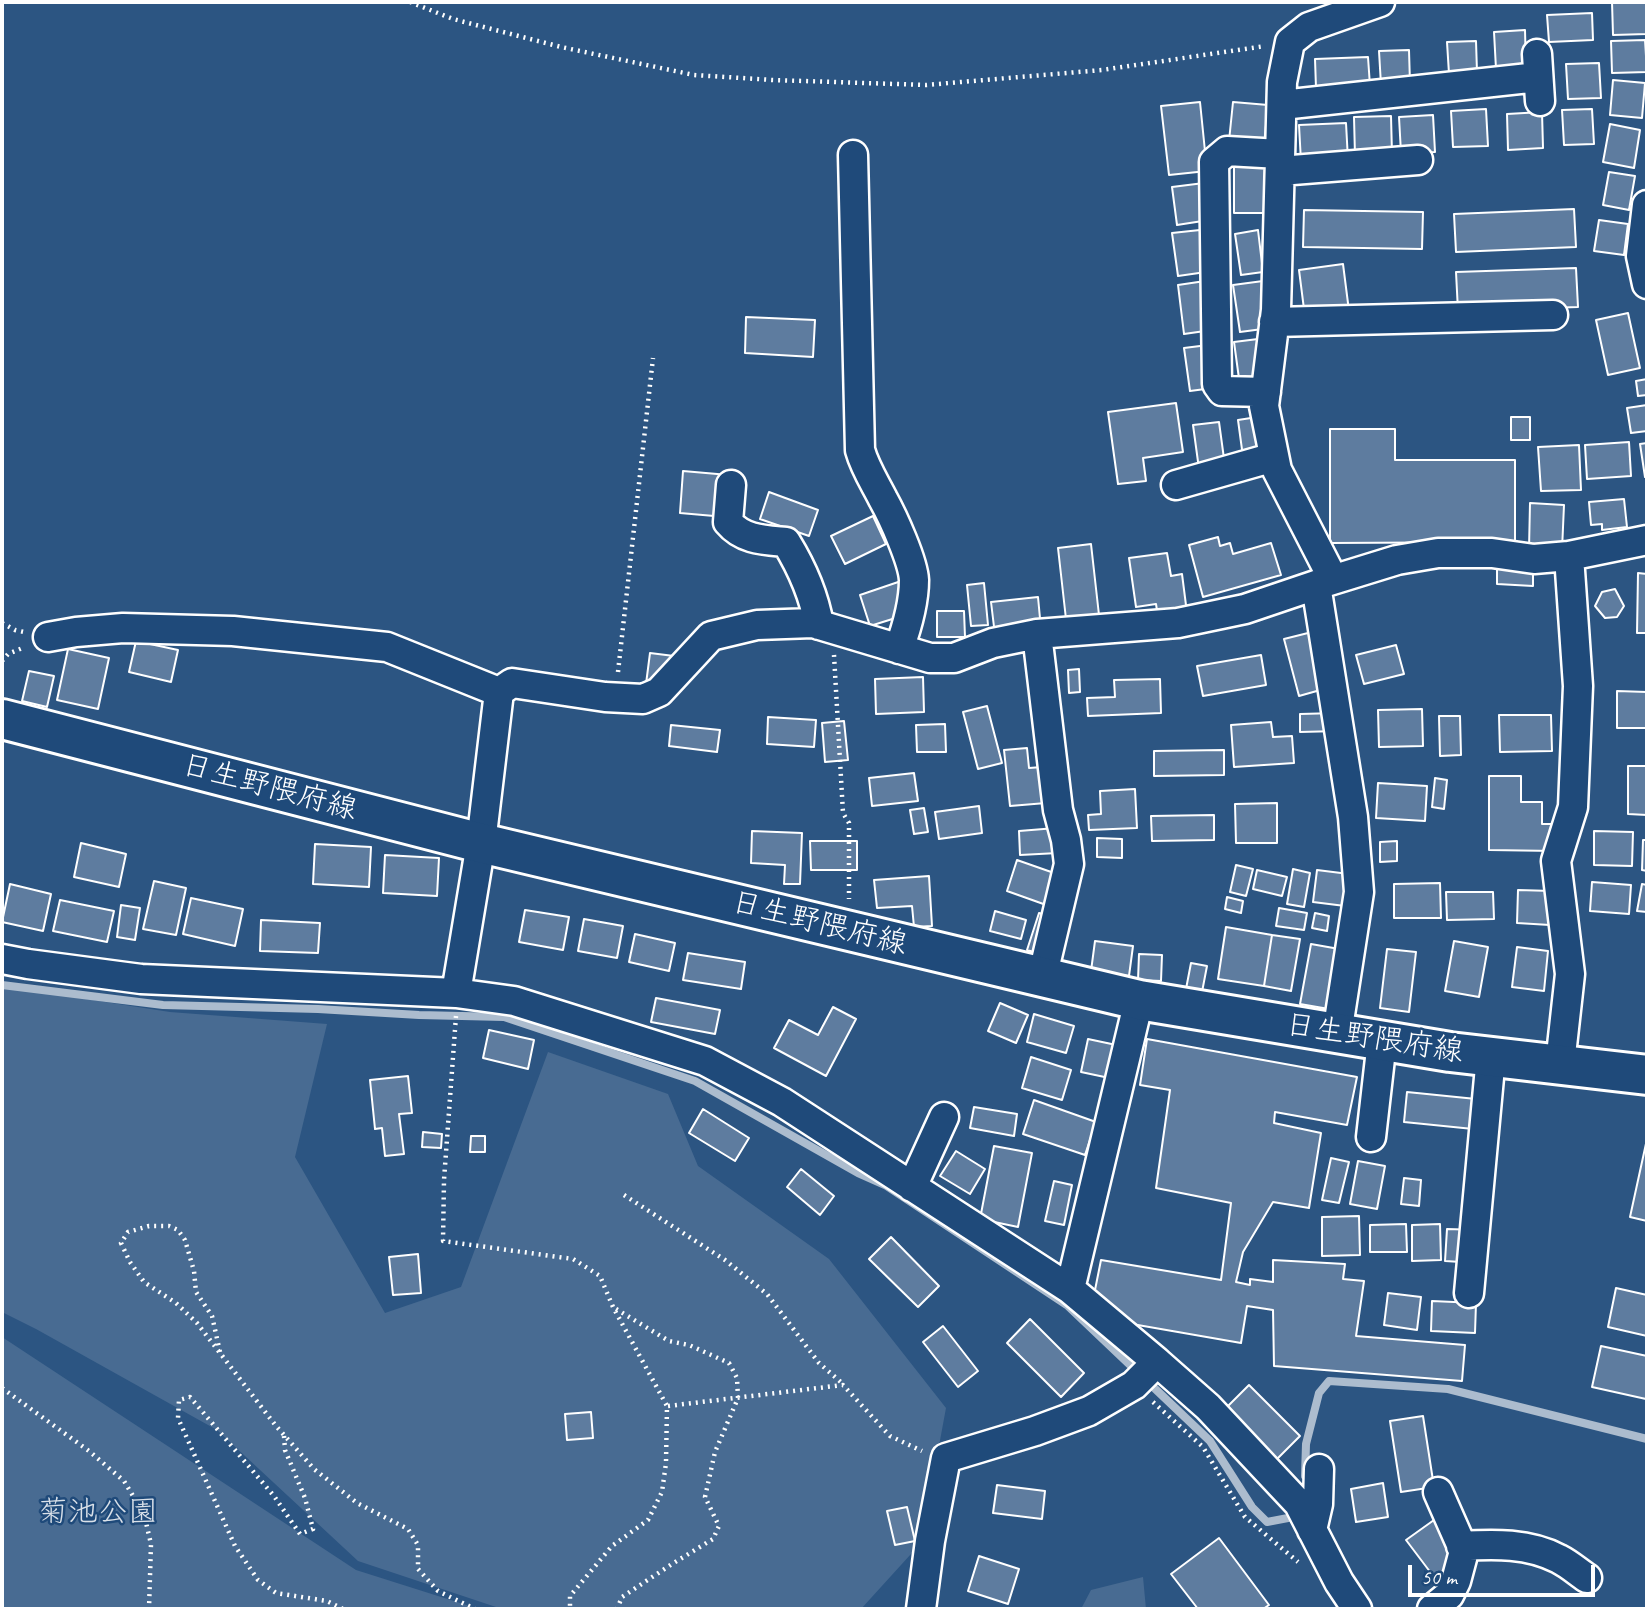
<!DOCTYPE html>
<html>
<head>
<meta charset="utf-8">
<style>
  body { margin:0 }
  #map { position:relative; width:1649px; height:1611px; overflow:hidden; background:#2c5582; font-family:Caveat,sans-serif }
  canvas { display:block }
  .frame { position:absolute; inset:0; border:4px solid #fff; pointer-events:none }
  .scale { position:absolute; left:1408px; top:1565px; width:187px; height:32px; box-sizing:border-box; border:4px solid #fff; border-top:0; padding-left:9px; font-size:21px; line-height:24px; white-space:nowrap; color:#fff; -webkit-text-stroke:5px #1f4a7a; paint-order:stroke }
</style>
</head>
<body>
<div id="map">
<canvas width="1649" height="1611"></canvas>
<div class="frame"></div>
<div class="scale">50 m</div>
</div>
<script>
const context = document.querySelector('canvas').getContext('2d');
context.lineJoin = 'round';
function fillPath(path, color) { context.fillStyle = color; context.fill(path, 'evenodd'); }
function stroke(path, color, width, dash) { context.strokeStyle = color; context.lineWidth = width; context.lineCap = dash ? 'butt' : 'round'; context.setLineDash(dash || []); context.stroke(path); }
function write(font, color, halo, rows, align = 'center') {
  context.font = font + ' Caveat,"Klee One",sans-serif'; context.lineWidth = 5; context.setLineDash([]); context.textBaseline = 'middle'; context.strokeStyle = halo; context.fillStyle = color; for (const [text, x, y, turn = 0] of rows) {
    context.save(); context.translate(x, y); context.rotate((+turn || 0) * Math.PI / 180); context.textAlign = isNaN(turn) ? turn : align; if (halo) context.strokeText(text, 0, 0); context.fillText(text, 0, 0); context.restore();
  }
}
fillPath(new Path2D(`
  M2,986L170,1012L327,1024L295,1157L385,1313L461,1287L548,1052L668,1094L698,1166L829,1259L946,1408L921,1543L861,1609H502L358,1561L217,1430L36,1329L2,1312Z
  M2,1337L356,1570L479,1609H2Z
  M1143,1577L1146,1609H1081L1091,1590Z`), '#486b92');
stroke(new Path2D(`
  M2,985L163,1005L318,1009L419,1015L504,1017L695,1081L858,1173L885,1185L1068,1306L1210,1441L1252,1507L1267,1522L1288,1518
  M1305,1476L1306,1444L1319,1393L1329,1381L1448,1389L1647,1439`), '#acbcce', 8);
const building = new Path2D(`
  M1612,2H1647V34L1613,35Z
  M1592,13L1593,40L1549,42L1547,15Z
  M1525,30L1526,68L1496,69L1494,32Z
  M1645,40L1647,72L1612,73L1611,41Z
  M1476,41L1477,72L1449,74L1447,42Z
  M1409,50L1410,84L1381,85L1379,51Z
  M1368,57L1370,86L1316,88L1315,59Z
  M1599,63L1601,98L1568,99L1566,64Z
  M1613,80L1645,83L1642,118L1610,115Z
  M1200,102L1207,171L1169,175L1161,106Z
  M1233,102L1268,105L1264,145L1229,141Z
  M1486,109L1488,146L1453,147L1451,111Z
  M1592,109L1594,144L1564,145L1562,110Z
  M1542,112L1543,148L1508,150L1507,114Z
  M1433,115L1435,152L1401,153L1399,117Z
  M1391,116L1392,154L1355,156L1354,117Z
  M1346,123L1348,160L1301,162L1299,125Z
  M1610,124L1640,130L1634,168L1603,162Z
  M1234,167H1268V213H1234Z
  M1609,172L1635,176L1629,210L1603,205Z
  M1204,183L1209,220L1177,225L1172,187Z
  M1574,209L1576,247L1456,252L1454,214Z
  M1304,210L1423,212L1422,249L1303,247Z
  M1599,220L1628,224L1624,255L1594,251Z
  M1200,230L1206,272L1178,276L1172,233Z
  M1258,230L1263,272L1241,275L1235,234Z
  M1343,264L1349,311L1305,317L1299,270Z
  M1576,268L1578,307L1458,311L1456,272Z
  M1205,281L1212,330L1184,334L1178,285Z
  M1263,281L1270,328L1240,332L1233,285Z
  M1628,313L1640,368L1608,375L1596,320Z
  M746,317L815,320L813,357L745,353Z
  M1258,339L1264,383L1240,386L1234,342Z
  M1208,345L1213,388L1190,391L1184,348Z
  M1647,379V395L1638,396L1636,381Z
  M1176,403L1183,452L1143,458L1146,481L1118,484L1108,412Z
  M1647,405V431L1631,433L1627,408Z
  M1264,416L1269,454L1243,457L1238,420Z
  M1511,417H1530V440H1511Z
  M1219,422L1225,466L1199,469L1193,425Z
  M1330,429H1395V460H1515V542L1330,543Z
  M1629,442L1631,476L1587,479L1585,445Z
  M1647,443V477H1645L1640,444Z
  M1579,445L1581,490L1541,491L1538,447Z
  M683,471L740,476L737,518L680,513Z
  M769,492L818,510L809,536L760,519Z
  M1624,499L1627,527L1602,530V524L1591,525L1589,502Z
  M1530,503L1564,505L1562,550L1529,549Z
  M873,516L886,544L845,564L831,536Z
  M1218,537L1220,546L1230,543L1233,554L1271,543L1281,575L1203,597L1189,545Z
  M1091,544L1100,624L1067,628L1058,548Z
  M1167,553L1171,576L1182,574L1187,613L1158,617L1156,604L1136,607L1129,558Z
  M1497,568L1533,570V586L1497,584Z
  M1638,573L1647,574V633H1637Z
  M907,579L918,611L870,626L860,595Z
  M984,583L988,625L971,626L967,585Z
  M1615,589L1624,606L1617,617L1605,618L1595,606L1602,592Z
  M1038,597L1041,629L995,635L991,602Z
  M937,611H964L965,637H937Z
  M1316,631L1331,687L1299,696L1284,639Z
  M136,641L178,650L171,682L129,672Z
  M1396,645L1404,674L1364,684L1356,655Z
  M68,649L109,658L98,709L57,700Z
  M650,653L682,657L677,688L646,684Z
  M1261,655L1266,685L1203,696L1197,666Z
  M1079,669L1080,692L1069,693L1068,670Z
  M29,671L54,676L47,707L22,701Z
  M923,677L924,712L876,714L875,679Z
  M1160,679L1161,713L1088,716L1087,698L1115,697L1114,680Z
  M1617,691L1647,692V728H1617Z
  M987,706L1002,763L978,769L963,712Z
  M1422,709L1423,746L1379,747L1378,710Z
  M1337,713L1338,731L1300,732V714Z
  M1499,715H1551L1552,751L1500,752Z
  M1439,716H1460L1461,755L1440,756Z
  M768,717L816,720L814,747L767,744Z
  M844,721L848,760L825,762L822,723Z
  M1271,722L1273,737L1292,736L1294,763L1234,767L1231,725Z
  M945,724L946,752H917L916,725Z
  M671,725L720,730L717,752L669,746Z
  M1027,748L1029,768L1055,766L1058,802L1010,806L1004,750Z
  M1224,750V775L1154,776V751Z
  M1628,766H1647V815L1628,814Z
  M914,773L918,801L872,806L869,778Z
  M1489,776H1521V802H1542V824H1555V851L1489,850Z
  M1435,778L1447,780L1444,809L1432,807Z
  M1378,783L1427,786L1425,821L1376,818Z
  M1135,789L1137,828L1089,830L1088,815L1101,814L1100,791Z
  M1277,803V843H1236L1235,804Z
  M979,806L982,833L939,839L935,812Z
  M924,808L928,832L914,834L910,810Z
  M1214,815V840L1152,841L1151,816Z
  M1056,828L1058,853L1020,855L1019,831Z
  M752,831L802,833L800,884H784L785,865L751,863Z
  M1594,831L1633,832L1632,866L1594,865Z
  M1097,838L1122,839V858L1097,857Z
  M1643,840H1647V871L1642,870Z
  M810,841H857V870H811Z
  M1397,841V861L1380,862V842Z
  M81,843L126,854L119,887L74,877Z
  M315,844L371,847L369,887L313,884Z
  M385,855L439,858L437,896L383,893Z
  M1017,860L1074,880L1063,911L1007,891Z
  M1236,865L1253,869L1246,896L1230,892Z
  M1293,869L1310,873L1304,907L1287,904Z
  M1257,870L1287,877L1282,896L1253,889Z
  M1317,870L1357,875L1353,907L1313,902Z
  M929,876L932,926L914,927L912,906L877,908L874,880Z
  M154,881L186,888L176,935L143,929Z
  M1592,882L1631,885L1629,914L1590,911Z
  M1440,883L1441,918H1394V884Z
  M10,884L51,894L43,931L2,922Z
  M1642,884L1647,885V912L1637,911Z
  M1518,890L1552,891L1550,925L1517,923Z
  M1446,892H1493L1494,919L1447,920Z
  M1227,897L1243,901L1241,913L1225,909Z
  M191,898L243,909L235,946L183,934Z
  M60,900L114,911L107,942L53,931Z
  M121,905L140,908L135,940L117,937Z
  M1279,908L1307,913L1304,930L1276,926Z
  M525,910L569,917L563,950L519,942Z
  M995,911L1026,920L1021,939L990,931Z
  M1039,913L1068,921L1056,959L1027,950Z
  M1315,913L1329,916L1327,931L1312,928Z
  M584,919L623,926L617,958L578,951Z
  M261,920L320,923L318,953L260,951Z
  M1226,927L1272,935L1264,986L1218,979Z
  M635,934L675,943L669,971L629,962Z
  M1272,935L1300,939L1291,991L1264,986Z
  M1095,941L1133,946L1129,976L1091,971Z
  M1454,941L1488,947L1479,997L1445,991Z
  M1311,944L1356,952L1346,1012L1300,1004Z
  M1517,947L1548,951L1544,991L1512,987Z
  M1387,949L1416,952L1409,1012L1380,1008Z
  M688,953L745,962L741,989L683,980Z
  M1139,954L1162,955L1161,981L1138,980Z
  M1191,963L1207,966L1202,992L1186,989Z
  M656,998L720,1010L715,1034L651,1022Z
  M1000,1003L1028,1015L1016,1043L988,1031Z
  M833,1007L856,1019L826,1076L774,1048L789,1020L818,1035Z
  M1034,1014L1074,1026L1066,1053L1027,1042Z
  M489,1030L534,1040L528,1069L483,1058Z
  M1088,1039L1121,1046L1114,1079L1081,1072Z
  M1147,1039L1357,1077L1347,1125L1275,1112L1274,1123L1321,1133L1309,1208L1273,1202L1243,1252L1236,1282L1250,1285V1279L1273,1282V1260L1345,1264L1343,1279L1364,1281L1356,1336L1465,1345L1462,1381L1274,1366L1273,1310L1247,1306L1241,1343L1132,1324L1093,1300L1101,1260L1221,1280L1231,1203L1156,1188L1170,1090L1140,1085Z
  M1031,1057L1071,1070L1062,1100L1022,1088Z
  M408,1076L412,1113L399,1114L404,1154L385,1156L382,1128L375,1129L370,1080Z
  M1407,1092L1486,1100L1483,1130L1404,1122Z
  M1034,1100L1096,1122L1085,1155L1023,1134Z
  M974,1107L1017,1114L1014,1136L970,1128Z
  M703,1109L749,1138L735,1161L689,1133Z
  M423,1132L442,1134L441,1148L422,1147Z
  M471,1136H485V1152H470Z
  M1647,1139V1221L1630,1217Z
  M994,1146L1032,1153L1018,1227L980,1219Z
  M956,1151L985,1169L970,1194L940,1176Z
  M1331,1158L1349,1162L1339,1203L1322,1200Z
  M1358,1161L1385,1166L1377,1209L1350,1204Z
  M801,1169L834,1196L820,1215L787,1187Z
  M1404,1178L1421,1180L1419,1206L1401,1204Z
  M1054,1181L1072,1185L1064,1225L1045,1221Z
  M1359,1216L1360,1255L1322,1256V1217Z
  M1406,1224L1407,1252H1370V1225Z
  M1440,1224L1441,1260L1412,1261V1225Z
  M1447,1229L1479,1230L1477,1263L1445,1261Z
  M891,1237L939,1286L918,1307L869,1259Z
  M418,1254L421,1293L393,1295L389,1257Z
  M1616,1288L1647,1295V1336L1608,1327Z
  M1388,1293L1421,1297L1417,1330L1384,1325Z
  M1432,1301L1476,1303L1475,1333L1431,1331Z
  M1030,1319L1084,1373L1061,1397L1007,1343Z
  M943,1326L978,1371L958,1387L923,1342Z
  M1601,1346L1647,1356V1392L1646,1399L1592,1387Z
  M1249,1385L1300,1436L1274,1462L1223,1411Z
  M591,1412L593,1438L567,1440L565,1414Z
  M1423,1416L1434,1487L1401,1492L1390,1421Z
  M1383,1483L1388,1517L1356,1522L1351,1489Z
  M997,1485L1045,1491L1042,1519L993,1513Z
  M907,1507L915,1541L895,1545L887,1511Z
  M1434,1520L1467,1565L1440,1585L1406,1540Z
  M1219,1538L1269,1605L1263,1609H1198L1171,1574Z
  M979,1556L1019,1569L1008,1604L968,1591Z`);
fillPath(building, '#5e7c9f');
stroke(building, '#fff', 2);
const minor = new Path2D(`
  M1537,54L1540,101
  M1282,105L1538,77
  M853,155L860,450C865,468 875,483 883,499C893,517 913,561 914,580C914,603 907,627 899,649
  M1280,171L1418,160
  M1647,205L1641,256L1647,284
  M1274,322L1553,315
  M1266,392L1222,391L1217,384L1214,162L1227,151L1280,154
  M731,485L728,522C743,540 764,540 786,542C802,568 814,595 819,625
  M1176,485L1274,457
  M1333,579L1277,470L1264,406L1276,310L1282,82L1290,42L1309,27L1380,2
  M1316,585L1353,817L1359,892L1337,1034
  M1037,634L1058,810L1066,840L1069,864L1042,978
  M48,637L76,632L123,628L233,631L387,647L499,692
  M2,959L28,964L141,979L456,993L514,1001L705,1061L782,1102L1070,1289L1157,1362L1208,1407L1299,1504L1339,1582L1357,1609
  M456,993L481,843L499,692L512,683L605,697L643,699L659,692L711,636L757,625L813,623L930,658H954L993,643L1037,634L1178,623L1245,609L1316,585L1397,560L1438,553H1492L1534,559L1569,556L1647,540
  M1560,1064L1570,974L1556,861L1573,807L1578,686L1569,556
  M1371,1137L1382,1041
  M912,1187L944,1117
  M1070,1289L1139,1000
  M1469,1293L1491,1056
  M1312,1530L1318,1504L1319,1469
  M1461,1546C1494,1544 1529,1543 1559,1559C1569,1564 1578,1572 1587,1578
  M921,1609L930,1541L946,1458L1035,1431L1089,1411L1134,1385L1157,1362
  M1432,1609L1449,1595L1456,1581L1464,1551L1438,1492`);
const secondary = new Path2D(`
  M2,719L481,843L1139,1000L1450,1052L1647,1075`);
stroke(minor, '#fff', 33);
stroke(secondary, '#fff', 44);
stroke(new Path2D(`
  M410,2L453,19L561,47L694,75L773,80L926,85L1102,70L1265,46
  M2,623L15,630L24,632
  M834,655L843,813L849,823V899
  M2,661L8,654L25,647
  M618,672L653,358
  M456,1016L444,1180L443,1241L573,1259L600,1276L613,1307L667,1406L666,1463L662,1492L648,1520L612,1546L570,1596V1609
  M624,1195L725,1260L767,1294L819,1363L843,1384
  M616,1309L669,1341L689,1345L729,1363L737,1378L738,1398L715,1452L705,1497L719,1526L713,1539L672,1564L622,1597L617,1609
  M220,1352L212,1316L196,1292L194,1271L185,1240L178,1230L169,1226H149L128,1232L121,1243L130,1262L144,1282L176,1303L197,1323L276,1426L314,1469L357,1503L408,1529L418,1545V1569L438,1591L475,1609
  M2,1388L89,1451L124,1481L144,1514L151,1544L149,1609
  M1153,1402L1203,1447L1245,1517L1298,1562
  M668,1406L843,1385L890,1436L922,1451
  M284,1436L285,1450L305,1498L313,1529L300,1534L274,1496L190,1397L179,1400L178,1418L235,1546L258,1580L276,1593L327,1601L343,1609`), '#fff', 4.5, [2, 5]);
stroke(minor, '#1f4a7a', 28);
stroke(secondary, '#1f4a7a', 38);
write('30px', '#fff', '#1f4a7a', [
  ["日生野隈府線",269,788,15],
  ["日生野隈府線",819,924,14],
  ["日生野隈府線",1374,1039,9]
]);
write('30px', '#dae1e9', '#1f4a7a', [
  ["菊池公園",98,1513]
]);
</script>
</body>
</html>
